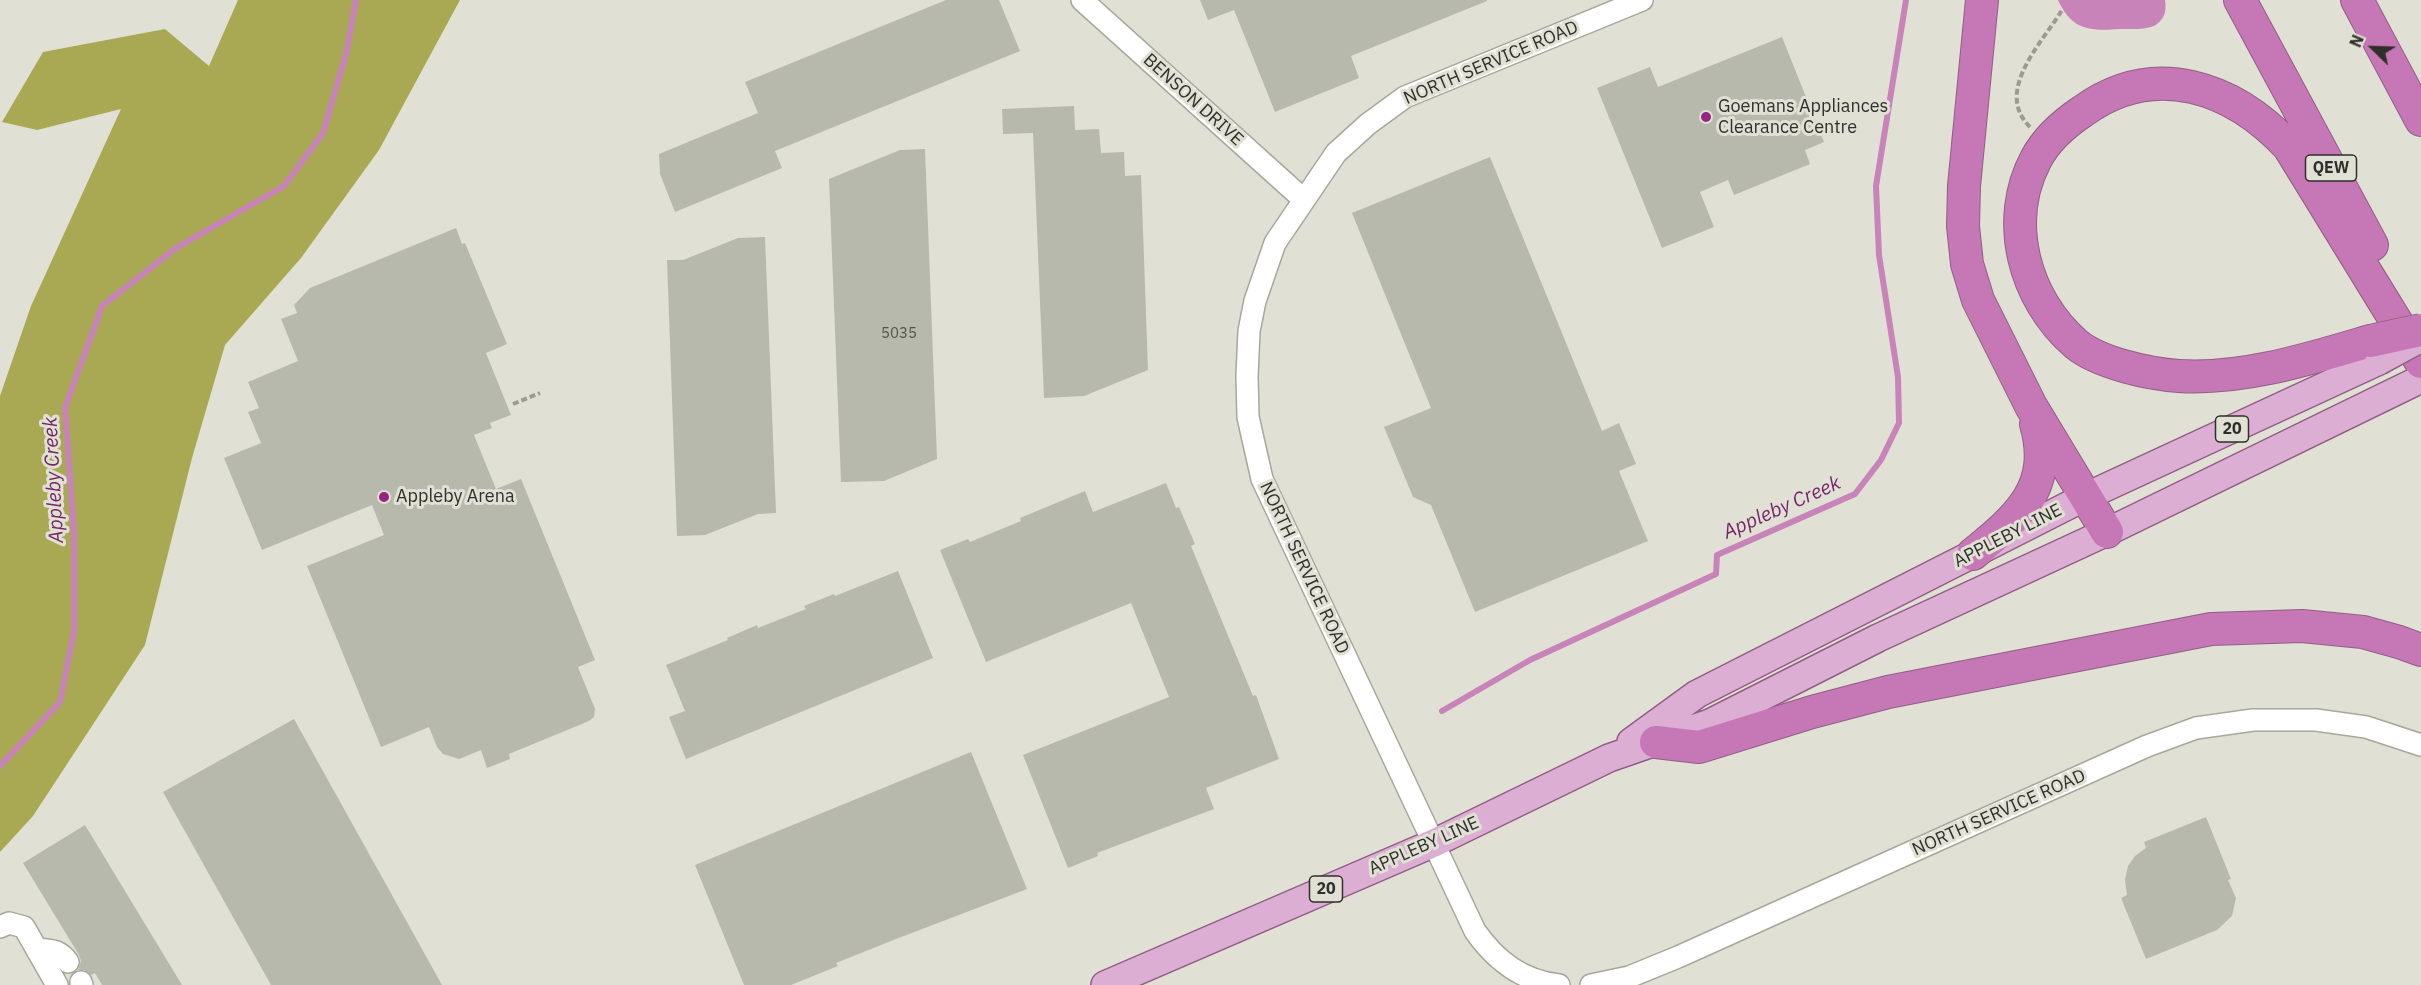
<!DOCTYPE html>
<html>
<head>
<meta charset="utf-8">
<style>
  body { margin:0 }
  #map { position:relative; width:2421px; height:985px; overflow:hidden; background:#e0e1d4; font-family:"IBM Plex Sans",sans-serif }
  canvas { display:block }
  .north { position:absolute; left:2343px; top:18px; width:60px; height:60px; -webkit-text-stroke:4px #e0e1d4; paint-order:stroke; rotate:293deg; font-size:16px; font-weight:700; line-height:24px; text-align:center; color:#2f2f2b }
  .north::after { content:''; display:block; margin:auto; width:21px; height:27px; background:#2f2f2b; clip-path:polygon(50% 0,100% 100%,50% 72%,0 100%) }
</style>
</head>
<body>
<div id="map">
<canvas width="2421" height="985"></canvas>
<div class="north">N</div>
</div>
<script>
const context = document.querySelector('canvas').getContext('2d');
context.lineJoin = 'round';
function fillPath(path, color) { context.fillStyle = color; context.fill(path, 'evenodd'); }
function stroke(path, color, width, dash) { context.strokeStyle = color; context.lineWidth = width; context.lineCap = dash ? 'butt' : 'round'; context.setLineDash(dash || []); context.stroke(path); }
function write(font, color, halo, rows, align = 'center') {
  context.font = font + ' "IBM Plex Sans",sans-serif'; context.lineWidth = 6; context.setLineDash([]); context.textBaseline = 'middle'; context.strokeStyle = halo; context.fillStyle = color; for (const [text, x, y, turn = 0] of rows) {
    context.save(); context.translate(x, y); context.rotate((+turn || 0) * Math.PI / 180); context.textAlign = isNaN(turn) ? turn : align; if (halo) context.strokeText(text, 0, 0); context.fillText(text, 0, 0); context.restore();
  }
}
fillPath(new Path2D(`
  M238,0H460L379,150L301,258L225,345L192,458L145,645L33,816L0,852V396L31,306L121,109L37,130L2,122L43,52L165,29L209,66Z`), '#a9a954');
fillPath(new Path2D(`
  M2058,0H2165C2167,12 2164,20 2154,26C2144,30 2132,29 2121,29C2090,31 2072,31 2058,0Z`), '#c884b9');
stroke(new Path2D(`
  M1442,711L1530,660L1716,574L1717,555L1855,494L1881,460L1899,423L1898,377L1879,255L1876,186L1906,0
  M0,766L60,702L74,631V533L65,408L102,306L176,248L284,186L323,133L346,54L356,0`), '#c884b9', 6);
fillPath(new Path2D(`
  M946,0H999L1020,51L775,151L782,168L675,212L660,174L659,154L758,113L745,82Z
  M1200,0H1487V1L1351,56L1359,78L1275,112L1234,10L1208,20Z
  M1782,37L1824,142L1805,150L1810,164L1734,195L1728,180L1700,192L1714,227L1662,248L1597,88L1650,67L1658,87Z
  M1074,106L1075,130L1099,129L1101,153L1124,152L1125,176L1141,175L1148,370L1084,396L1044,398L1033,133L1003,134L1002,109Z
  M925,149L937,459L884,481L841,482L829,179L900,150Z
  M1490,157L1602,431L1619,423L1636,464L1619,471L1648,541L1475,612L1431,505L1413,497L1384,427L1431,408L1352,213Z
  M456,228L462,244L465,243L507,344L486,353L511,415L490,423L492,428L474,435L496,489L521,479L595,660L578,667L595,709L594,717L589,721L509,754L510,759L487,768L481,750L459,759L443,754L437,747L429,727L381,747L307,566L384,535L372,505L262,550L224,458L261,443L248,412L259,408L248,382L298,361L281,319L297,313L294,305L310,288Z
  M765,237L776,513L758,514L705,535L677,536L667,260H683L738,238Z
  M1166,483L1176,508L1179,507L1195,544L1191,546L1253,696L1256,695L1279,759L1206,788L1214,809L1097,853L1098,856L1068,868L1023,755L1169,697L1154,660L1131,603L986,662L940,550L968,539L970,542L1021,521L1020,518L1085,491L1093,512Z
  M898,571L933,658L686,759L669,717L685,711L666,665L728,640L727,638L757,625L758,628L806,609L804,606L834,594L835,596Z
  M294,719L442,985H271L163,792Z
  M971,752L1027,889L896,939L836,963L838,966L791,985H744L695,865Z
  M2206,817L2231,879L2228,880L2236,898L2232,916L2217,930L2146,959L2121,898L2127,895L2125,880L2128,866L2135,856L2146,848L2144,842Z
  M85,825L182,985H102L95,973L91,975L84,970H78L81,961L79,955L23,863Z`), '#b8b9ad');
const minor = new Path2D(`
  M1082,0L1303,199
  M0,927L9,923L24,927L57,985
  M37,949C51,950 60,950 68,962
  M81,982L82,985
  M1559,985C1522,981 1496,961 1475,931L1262,479L1248,417L1247,376L1249,331L1255,301L1275,243L1336,153L1368,124L1405,97L1642,0
  M1591,985L1629,977L1678,957L2147,746L2196,728L2253,720H2316L2366,727L2421,745`);
const major = new Path2D(`
  M1631,742L1697,694L2085,497L2379,361
  M1105,985L1434,843L1609,758L1710,723L1878,638L2107,532L2421,379`);
const highway = new Path2D(`
  M1982,0L1964,186L1963,226L1967,264L1978,300L2031,406L2107,532
  M2240,0L2372,245
  M2357,0L2421,120
  M2370,341C2309,359 2243,380 2179,376C2149,374 2099,363 2076,344C2024,299 2003,221 2036,159C2046,140 2065,123 2083,111C2155,59 2233,87 2289,147L2421,362
  M1973,554C2018,517 2054,488 2036,424
  M1656,742L1699,747L1812,712L1888,692L2211,629L2302,626L2363,632L2399,642L2421,650`);
stroke(minor, '#a7a79b', 24);
stroke(major, '#915e85', 30);
stroke(highway, '#915e85', 34);
stroke(new Path2D(`
  M2030,127C1993,91 2043,42 2062,10
  M513,404L540,393`), '#9a9b91', 4, [6, 3]);
stroke(minor, '#fff', 21);
stroke(major, '#ddaed3', 27);
stroke(highway, '#c678b6', 32);
const majorBridge = new Path2D(`
  M2379,361L2421,338`);
const highwayBridge = new Path2D(`
  M2370,341L2421,330`);
stroke(majorBridge, '#915e85', 30, []);
stroke(highwayBridge, '#915e85', 34, []);
stroke(majorBridge, '#ddaed3', 27);
stroke(highwayBridge, '#c678b6', 32);
for (const [x, y, r, color] of [
  [1706,117,6,"#952483"],
  [384,497,6,"#952483"]
]) { const dot = new Path2D(); dot.arc(x, y, r, 0, 2 * Math.PI); context.fillStyle = color; context.fill(dot); stroke(dot, '#e0e1d4', 2); }
write('15px', '#51524c', null, [
  ["5035",899,334]
]);
for (const [x, y, w] of [
  [2331,168,51],
  [2232,429,33],
  [1326,889,33]
]) { const box = new Path2D(); box.roundRect(x - w / 2, y - 13, w, 26, 4.5); context.fillStyle = '#e0e1d4'; context.fill(box); stroke(box, '#2f2f2b', 1.5); }
write('bold 16px', '#2f2f2b', null, [
  ["QEW",2331,168],
  ["20",2232,429],
  ["20",1326,889]
]);
write('18px', '#2f2f2b', '#e0e1d4', [
  ["NORTH SERVICE ROAD",1491,63,-23],
  ["BENSON DRIVE",1193,100,42],
  ["APPLEBY LINE",2008,536,-27],
  ["NORTH SERVICE ROAD",1304,568,65],
  ["NORTH SERVICE ROAD",1999,813,-24],
  ["APPLEBY LINE",1424,846,-24]
]);
write('18px', '#2f2f2b', '#e0e1d4', [
  ["Goemans Appliances",1718,107],
  ["Clearance Centre",1718,128],
  ["Appleby Arena",396,497]
], 'left');
write('italic 20px', '#752568', '#e0e1d4', [
  ["Appleby Creek",54,480,-93],
  ["Appleby Creek",1782,508,-24]
]);
</script>
</body>
</html>
